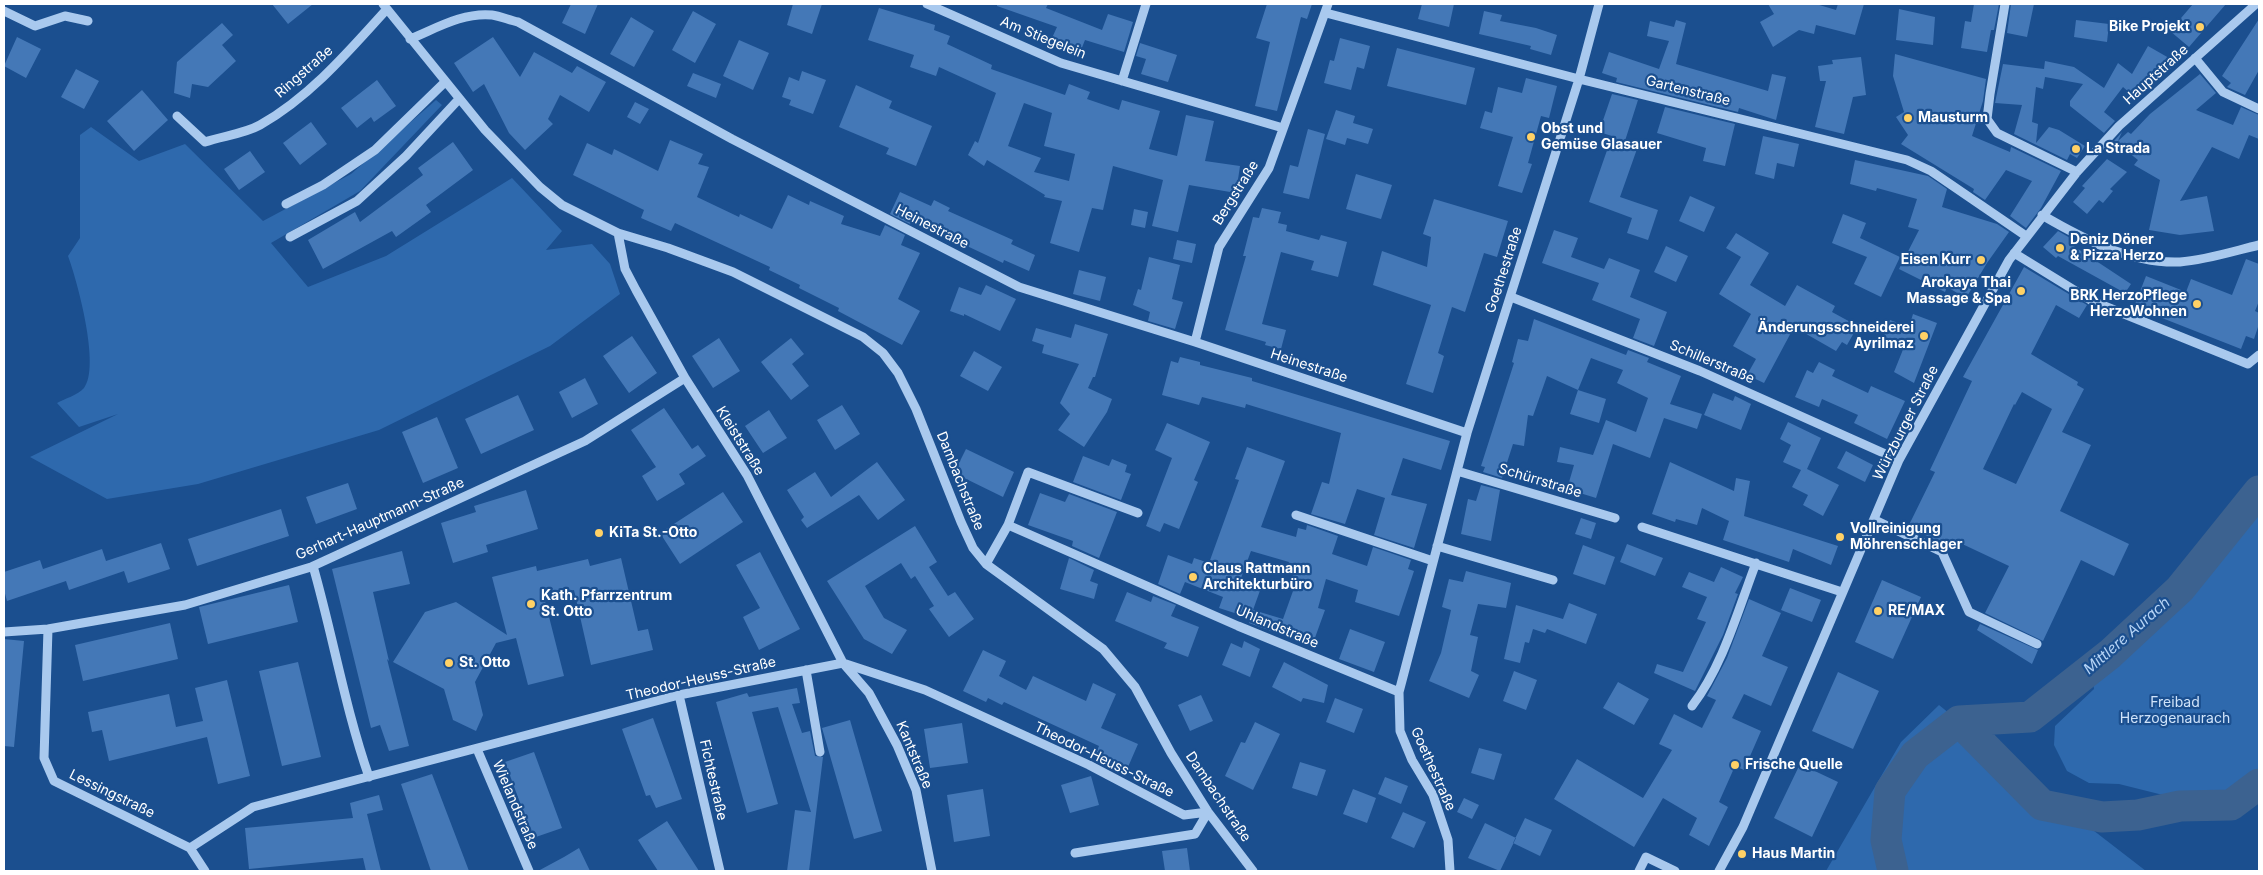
<!DOCTYPE html>
<html>
<head>
<meta charset="utf-8">
<style>
  body { margin:0 }
  #map { position:relative; width:2263px; height:875px; overflow:hidden; background:#1b4f8f; font-family:Inter,sans-serif }
  canvas { display:block }
  .frame { position:absolute; inset:0; border:5px solid #fff; pointer-events:none }
</style>
</head>
<body>
<div id="map">
<canvas width="2263" height="875"></canvas>
<div class="frame"></div>
</div>
<script>
const context = document.querySelector('canvas').getContext('2d');
context.lineJoin = 'round';
function fillPath(path, color) { context.fillStyle = color; context.fill(path, 'evenodd'); }
function stroke(path, color, width, dash) { context.strokeStyle = color; context.lineWidth = width; context.lineCap = dash ? 'butt' : 'round'; context.setLineDash(dash || []); context.stroke(path); }
function write(font, color, halo, rows, align = 'center') {
  context.font = font + ' Inter,sans-serif'; context.lineWidth = 4.5; context.setLineDash([]); context.textBaseline = 'middle'; context.strokeStyle = halo; context.fillStyle = color; for (const [text, x, y, turn = 0] of rows) {
    context.save(); context.translate(x, y); context.rotate((+turn || 0) * Math.PI / 180); context.textAlign = isNaN(turn) ? turn : align; if (halo) context.strokeText(text, 0, 0); context.fillText(text, 0, 0); context.restore();
  }
}
fillPath(new Path2D(`
  M436,100L442,105L360,191L271,243L308,287L386,256L512,178L562,231L546,250L592,244L610,264L620,294L550,346L379,430L198,484L107,499L30,457L118,414L79,427L57,403C64,399 78,395 84,388C101,367 77,280 68,256L80,238V135L91,127L139,161L185,144L263,221L351,174Z
  M2259,491V784L2231,805L2175,798L2119,784L2089,783L2067,771L2054,745L2055,726L2094,689L2091,669L2180,589Z
  M1939,705L2089,827L2146,871H1826L1901,742Z`), '#2e69ad');
stroke(new Path2D(`
  M1959,721L2030,717L2110,654L2180,589L2259,491
  M1893,871L1886,840L1890,791L1915,755L1959,721L2042,805L2102,817L2138,815L2180,806L2231,805L2259,784`), '#3c6290', 31);
fillPath(new Path2D(`
  M272,4H313L288,24Z
  M571,4H598L585,34L562,23Z
  M793,4H822L812,34L787,25Z
  M997,4H1048L1046,8L1102,30L1108,14L1133,22L1124,52L1085,40L1081,50L1052,38L1057,27L997,6Z
  M1267,4H1312L1307,19L1301,17L1277,111L1255,106L1270,42L1256,38Z
  M1422,4H1454L1449,27L1418,19Z
  M1768,4H1816L1836,10L1838,4H1864L1855,35L1816,25L1814,34L1799,30L1773,47L1760,22L1774,14Z
  M1974,4H1999L1994,30H1991L1987,52L1961,48L1965,21L1971,22Z
  M2011,4H2034L2027,37L2007,33Z
  M2193,4H2226L2189,47L2170,31Z
  M879,8L935,25L934,30L950,36L947,44L992,65L991,69L1065,95L1069,84L1090,92L1087,99L1119,110L1122,100L1160,111L1149,149L1177,156L1186,115L1214,121L1205,161L1240,166L1236,193L1189,185L1178,232L1152,226L1163,180L1113,166L1103,210L1092,208L1079,252L1050,243L1062,201L1044,197L1045,195L987,160L984,166L968,155L975,141L978,143L996,93L939,67L936,76L910,67L914,55L868,40ZM1024,103L1052,113L1044,146L1075,154L1069,181L1034,172L1041,158L1008,146Z
  M1899,9L1935,17L1933,45L1896,40Z
  M693,11L716,24L695,63L672,50Z
  M1484,11L1502,15L1500,21L1536,28L1557,35L1551,55L1530,49L1531,46L1479,34Z
  M631,17L654,31L634,67L610,54Z
  M2259,19V70L2245,95L2227,87L2231,83L2222,76Z
  M1676,20L1686,23L1676,64L1768,91L1772,74L1786,77L1776,120L1739,108L1738,112L1616,82L1617,78L1602,73L1609,52L1659,69L1669,41L1647,36L1650,21L1674,27Z
  M2076,20L2109,24L2107,42L2074,37Z
  M222,23L233,35L222,45L236,61L208,87L192,84L190,98L174,93L177,62Z
  M17,37L41,49L26,78L4,66Z
  M493,37L520,77L534,52L572,73L577,66L606,82L589,112L560,95L548,119L553,124L525,150L509,133L484,84L473,92L454,63Z
  M1340,38L1370,46L1364,69L1357,67L1351,90L1324,83L1330,60L1334,61Z
  M739,40L769,53L753,90L723,76Z
  M1140,43L1177,55L1168,82L1141,74L1146,59L1136,56Z
  M2148,46L2176,62L2166,74L2154,68L2138,100L2123,87L2104,112L2115,121L2104,133L2070,106V101L2083,84L2045,77L2043,89L2036,87L2032,122L2038,124L2036,143L2049,127L2059,130L2085,146L2077,158L2070,154L2067,160L2014,134L2022,105L1995,103L2003,64L2044,69L2045,61L2074,67L2104,88L2118,63L2132,74Z
  M1397,48L1475,68L1466,105L1387,86Z
  M1895,54L1986,79L1983,101L1972,136L2010,152L2011,147L2061,171L2041,208L2026,228L2010,216L2032,181L2006,170L1985,200L1973,192L1974,189L1901,144L1908,135L1896,117L1904,112L1893,76Z
  M1861,57L1866,95L1853,97L1844,134L1815,127L1826,81H1820L1818,66L1833,64L1832,60Z
  M76,69L99,81L84,109L61,97Z
  M802,71L826,80L813,114L789,105L791,100L782,97L789,77L799,81Z
  M693,73L721,84L716,98L687,86Z
  M2200,74L2216,93L2196,110L2233,125L2241,107L2259,115V139L2249,135L2239,159L2212,147L2180,201L2207,196L2214,231L2180,235L2149,230L2160,180L2134,165L2138,160L2114,141L2122,132L2118,141L2128,132L2131,134L2150,114Z
  M1526,78L1557,86L1549,118L1541,116L1528,163L1532,164L1522,193L1498,186L1513,137L1480,128L1485,111L1492,113L1498,87L1522,93Z
  M377,80L396,106L374,122L371,117L357,128L341,108Z
  M856,85L892,101L889,108L932,126L916,166L886,154L889,148L839,127Z
  M142,90L168,120L134,151L107,121Z
  M1612,94L1638,100L1624,144L1637,149L1620,197L1658,210L1648,240L1627,233L1632,218L1589,202L1612,136L1599,132Z
  M635,102L649,109L640,124L627,117Z
  M1665,107L1735,124L1725,166L1703,161L1706,148L1657,133Z
  M1336,110L1355,116L1353,123L1373,129L1368,144L1347,138L1345,145L1326,139Z
  M311,122L327,144L300,165L283,143Z
  M1308,129L1325,134L1309,199L1283,193L1290,165L1298,167Z
  M1763,136L1799,144L1794,167L1777,163L1774,179L1755,174Z
  M670,140L703,154L698,164L709,167L697,197L739,217L740,214L772,229L788,195L809,205L810,201L844,216L841,224L880,236L885,225L905,235L901,245L920,253L898,299L920,311L902,345L838,311L839,308L799,288L800,285L769,270L770,267L675,223L671,231L641,218L644,210L573,175L587,143L612,155L614,149L658,171Z
  M453,142L473,170L426,205L431,212L396,237L392,231L323,269L308,240L355,212L360,222L423,175L418,168Z
  M250,151L265,172L239,190L224,169Z
  M2107,159L2127,172L2110,189L2113,191L2103,203L2099,200L2087,214L2073,202L2085,188L2082,186Z
  M1855,160L1928,176L1947,189L1942,207L1997,224L2009,232L1987,263L1966,298L1947,287L1945,292L1899,269L1919,230L1908,227L1917,199L1877,188L1876,191L1850,184Z
  M1356,174L1392,185L1381,219L1346,209Z
  M900,192L931,206L934,200L950,208L948,211L1013,240L1011,244L1035,255L1029,271L1004,260L1003,263L912,220L910,224L890,214Z
  M1690,196L1715,207L1704,232L1679,221Z
  M1434,199L1508,221L1497,257L1484,253L1465,312L1452,307L1438,353L1444,356L1433,393L1406,384L1431,305L1373,285L1382,251L1427,267L1431,237L1423,234Z
  M1262,208L1281,212L1278,223L1287,225L1286,231L1319,240L1321,235L1347,242L1338,277L1311,270L1314,261L1281,252L1262,324L1286,330L1281,349L1265,345L1266,342L1225,330L1246,256H1243L1253,217L1259,218Z
  M1134,209L1148,212L1145,228L1131,225Z
  M1843,214L1866,223L1860,238L1900,257L1881,297L1854,284L1867,257L1832,243Z
  M1554,230L1578,238L1571,257L1604,269L1609,258L1640,270L1630,297L1667,312L1654,346L1633,338L1640,319L1592,300L1599,283L1542,263Z
  M2058,231L2072,239L2069,243L2131,284L2125,293L2058,256L2056,258L2043,247Z
  M1736,233L1769,253L1750,285L1785,306L1797,285L1835,306L1832,312L1854,324L1851,329L1855,331L1847,345L1842,342L1836,351L1794,327L1764,383L1747,375L1756,359L1733,346L1751,314L1719,294L1741,257L1726,248Z
  M1177,240L1196,244L1192,263L1173,259Z
  M1666,246L1688,256L1676,282L1654,272Z
  M1149,257L1180,265L1172,299L1183,302L1175,329L1148,321L1150,312L1133,305L1138,289L1141,290Z
  M2246,259L2259,264V301L2255,311L2259,313V324L2254,339L2246,336L2241,349L2134,307L2146,276L2186,292L2191,279L2232,295Z
  M2024,267L2087,305L2079,318L2056,305L2031,354L2078,382L2077,385L2084,389L2062,432L2091,445L2060,511L2129,544L2114,576L2081,560L2043,641L1985,613L2009,566L1958,542L1955,549L1908,527L1935,472L1930,470L1972,381L1963,377ZM2022,392L2052,409L2016,484L1983,469L2014,404L2015,405Z
  M1079,270L1106,277L1100,301L1073,294Z
  M986,285L1016,299L1000,331L964,314V316L950,311L959,287L981,295Z
  M1913,314L1937,323L1914,383L1894,372L1904,347L1883,339L1890,320L1909,327Z
  M1534,319L1626,355L1628,350L1649,358L1647,362L1681,376L1670,404L1702,414L1697,429L1664,418L1650,458L1613,444L1596,498L1567,489L1574,465L1557,462L1560,447L1593,455L1606,420L1636,432L1648,398L1617,383L1623,370L1591,358L1578,390L1547,376L1533,416L1528,415L1524,446L1513,444L1502,478L1483,472L1485,467L1481,466L1514,363L1512,362L1518,339L1528,341Z
  M1075,324L1108,334L1095,377H1093L1088,388L1112,399L1107,412L1084,447L1058,430L1070,414L1060,403L1079,364L1042,353L1044,345L1032,341L1036,328L1071,338Z
  M632,336L657,373L629,393L603,356Z
  M719,338L740,371L713,388L692,356Z
  M791,338L804,354L792,364L809,386L791,400L761,362Z
  M974,351L1002,367L988,391L960,376Z
  M1180,357L1200,362V365L1252,378V381L1450,441L1441,470L1403,458L1391,495L1427,504L1414,548L1374,535L1385,498L1357,489L1345,524L1311,514L1322,482L1329,484L1341,433L1246,404L1245,408L1202,397L1199,405L1162,395L1171,361L1178,363Z
  M1819,362L1835,370L1832,376L1868,393L1871,386L1905,401L1887,439L1854,423L1858,415L1822,399L1819,407L1795,397L1807,370L1813,373Z
  M585,378L598,404L572,418L559,392Z
  M1578,390L1606,399L1599,423L1570,414Z
  M1713,393L1733,401L1735,396L1751,404L1741,430L1704,415Z
  M518,395L534,430L481,454L465,419Z
  M842,405L860,434L835,450L817,420Z
  M664,408L692,449L698,445L706,456L679,474L685,484L657,501L642,476L656,467L631,430Z
  M769,410L787,438L763,453L745,426Z
  M437,417L458,468L423,483L402,432Z
  M1788,422L1821,438L1807,469L1839,485L1823,516L1803,505L1808,495L1792,487L1801,470L1783,462L1791,445L1780,439Z
  M1167,423L1210,442L1194,480L1198,482L1179,529L1164,523L1160,532L1146,526L1172,458L1155,450Z
  M1247,447L1285,461L1261,527L1296,537L1298,528L1306,530L1307,525L1338,536L1332,554L1367,566L1373,547L1411,560L1408,569L1414,571L1399,616L1355,602L1358,590L1326,579L1318,608L1325,610L1312,646L1249,623L1250,618L1219,608L1223,597L1185,582L1180,594L1158,584L1168,555L1192,564L1194,558L1209,563L1239,480L1235,479ZM1251,551L1289,562L1286,573L1298,577L1283,619L1253,610L1262,585L1241,578Z
  M966,449L1014,472L1003,497L954,473Z
  M1846,451L1873,465L1865,482L1837,468Z
  M1083,456L1109,466L1112,459L1127,465L1125,472L1131,474L1121,500L1073,482Z
  M877,462L905,500L878,520L859,495L807,528L801,520L804,517L787,490L815,472L831,497Z
  M1670,462L1734,491L1736,478L1750,481L1744,516L1838,546L1831,565L1793,549L1789,562L1723,540L1729,521L1702,508L1697,525L1676,519L1675,522L1652,514Z
  M348,483L357,509L316,524L306,497Z
  M1481,485L1500,490L1491,541L1461,534L1468,499L1476,501Z
  M526,490L538,529L486,545L488,552L453,563L441,523L476,512L474,506Z
  M723,492L743,522L680,564L660,533Z
  M1040,493L1065,502L1069,494L1117,512L1099,558L1072,546L1073,541L1028,525Z
  M281,509L289,536L197,566L188,539Z
  M1581,518L1596,523L1591,539L1575,534Z
  M915,526L937,562L929,567L948,596L955,592L974,619L949,637L929,609L934,606L915,576L911,579L901,563L865,586L884,618L907,630L892,654L864,639L827,581Z
  M161,543L170,569L128,583L124,571L69,590L66,581L7,601L4,590V572L40,560L43,569L102,549L106,561Z
  M1627,544L1663,558L1655,576L1620,562Z
  M1583,545L1615,557L1605,585L1573,574Z
  M402,551L410,584L373,592L389,661L387,659L409,746L389,751L380,725L371,728L332,569Z
  M760,552L800,629L759,650L743,617L760,608L736,565Z
  M621,558L638,631L648,629L653,650L591,665L574,590L544,597L564,676L528,685L516,638L496,643L475,682L483,715L476,731L453,720L444,689L393,662L425,612L456,602L507,635L492,577L536,566L537,571L588,559L590,566Z
  M1069,558L1094,570L1090,581L1098,584L1094,599L1060,589Z
  M1721,567L1743,577L1735,593L1738,594L1723,635L1695,691L1654,673L1657,664L1683,672L1706,622L1697,619L1707,597L1682,587L1689,572L1714,582Z
  M1466,571L1511,583L1506,608L1478,604L1470,635L1478,637L1471,671L1479,675L1469,698L1429,681L1441,653L1451,610L1442,607L1449,579L1463,582Z
  M1882,580L1921,597L1893,659L1855,642Z
  M289,585L298,622L208,644L199,607Z
  M1790,588L1821,600L1812,622L1781,610Z
  M1127,592L1151,602L1153,596L1176,605L1171,616L1199,627L1188,657L1164,648L1167,643L1115,621Z
  M1749,599L1781,613L1762,656L1788,667L1771,706L1744,694L1732,718L1761,731L1744,770L1735,766L1719,802L1728,807L1709,846L1689,835L1697,818L1663,798L1634,847L1554,799L1577,759L1643,798L1672,750L1659,744L1674,714L1702,728L1716,700L1707,696L1727,658Z
  M1569,603L1597,614L1586,644L1547,629L1545,633L1533,629L1529,643L1525,642L1520,663L1504,659L1516,605L1563,619Z
  M170,623L178,659L83,681L75,645Z
  M1980,624L2038,650L2032,664L1977,630Z
  M1350,629L1385,642L1374,672L1339,659Z
  M4,639L24,641L14,747L4,746Z
  M1244,641L1260,649L1250,677L1222,665L1231,643L1242,648Z
  M983,650L1006,661L999,676L1026,690L1033,676L1086,701L1093,683L1116,694L1101,728L1138,744L1128,767L1096,753L1099,746L1004,702L1002,705L988,698L986,702L963,691Z
  M298,662L321,757L282,766L259,671Z
  M1284,662L1328,685L1324,703L1303,698L1301,702L1272,687Z
  M1514,671L1537,680L1526,710L1503,701Z
  M1838,672L1879,691L1853,749L1812,731Z
  M227,680L250,776L218,784L207,737L109,761L102,730L92,732L88,712L169,694L176,727L203,721L195,688Z
  M1618,682L1649,699L1634,725L1603,708Z
  M797,688L800,703L792,704L802,733L810,731L815,756L823,757L809,871H787L795,810L811,812L778,707L752,712L778,804L747,813L716,702L747,693L749,697Z
  M1201,695L1213,721L1190,731L1178,705Z
  M1335,698L1363,709L1354,733L1326,722Z
  M653,718L682,799L656,808L650,795L646,796L622,729Z
  M850,720L882,831L854,839L822,728Z
  M1255,722L1280,734L1253,790L1225,776L1241,742L1245,743Z
  M962,723L968,763L930,768L924,729Z
  M1479,748L1502,754L1494,780L1471,773Z
  M534,752L562,828L533,838L505,762Z
  M1300,762L1326,770L1317,796L1292,788Z
  M1800,764L1838,782L1812,837L1774,818Z
  M432,774L469,871H431L401,784Z
  M1091,776L1099,805L1070,813L1061,785Z
  M1385,777L1408,786L1401,804L1378,794Z
  M983,789L990,836L954,842L947,795Z
  M1353,789L1376,798L1367,823L1343,814Z
  M379,795L383,810L367,814L381,871H366L363,858L249,869L245,828L353,818L350,803Z
  M1464,798L1479,805L1472,819L1457,812Z
  M1403,812L1426,822L1414,848L1391,838Z
  M1525,818L1552,830L1540,856L1513,843Z
  M667,821L699,871H658L638,840Z
  M1485,823L1516,838L1500,871L1468,858Z
  M579,848L590,871H538L564,857Z
  M1187,848L1190,871H1165L1162,851Z`), '#4478b7');
stroke(new Path2D(`
  M383,4L485,130L540,187L562,205L618,233L668,248L733,272L863,337L883,353L898,373L916,409L961,522L973,548L986,564L1103,649L1135,687L1171,753L1208,812L1253,871
  M927,4L1061,63L1283,128
  M2005,4L1990,94L1987,119L1997,133L2077,172
  M4,11L35,26L65,16L88,21
  M1326,13L1579,79L1907,160L1931,171L2026,236
  M410,39C435,29 463,12 492,15C500,16 509,20 518,22L732,139L1019,287L1195,342L1467,433
  M2195,58L2223,92L2259,109
  M1122,81L1146,4
  M177,116L205,142C222,136 244,134 260,125C310,97 349,51 387,9
  M286,204L323,185L375,150L445,82
  M2042,215C2083,239 2131,264 2180,262C2206,260 2234,251 2259,245
  M618,233L625,269L636,290L685,378L747,475L843,663L869,693L897,745L916,790L932,871
  M290,237L357,201L406,156L459,99
  M2014,253L2092,301L2248,364L2259,355
  M1511,297L1700,371L1899,460
  M1195,342L1219,247L1269,168L1328,4
  M1457,471L1615,518
  M1296,515L1433,561
  M1875,520L1942,552L1969,612L2037,644
  M1008,525L1238,626L1399,692
  M1642,527L1842,592
  M1437,546L1553,580
  M986,564L1008,525L1028,472L1138,513
  M313,566C333,636 345,708 369,777
  M48,629L44,758L54,781L190,848L205,871
  M4,632L48,629L185,605L311,567L585,441L685,378
  M806,670L820,752
  M679,695L720,871
  M1692,706C1723,666 1738,610 1756,563
  M477,749L529,871
  M190,848L253,807L679,695L843,663L925,690L1089,765L1184,815L1208,812
  M1075,853L1195,834L1208,812
  M1450,871L1448,840L1433,795L1412,760L1400,731L1399,692L1467,433L1579,79L1599,4
  M1639,871L1646,857L1675,871
  M1719,871L1743,827L1899,460L2009,260L2077,172L2119,126L2256,4`), '#a9c9ee', 9);
for (const [x, y, r, color] of [
  [2200,27,5,"#ffd166"],
  [1908,118,5,"#ffd166"],
  [1531,137,5,"#ffd166"],
  [2076,149,5,"#ffd166"],
  [2060,248,5,"#ffd166"],
  [1981,260,5,"#ffd166"],
  [2021,291,5,"#ffd166"],
  [2197,304,5,"#ffd166"],
  [1924,336,5,"#ffd166"],
  [599,533,5,"#ffd166"],
  [1840,537,5,"#ffd166"],
  [1193,577,5,"#ffd166"],
  [531,604,5,"#ffd166"],
  [1878,611,5,"#ffd166"],
  [449,663,5,"#ffd166"],
  [1735,765,5,"#ffd166"],
  [1742,854,5,"#ffd166"]
]) { const dot = new Path2D(); dot.arc(x, y, r, 0, 2 * Math.PI); context.fillStyle = color; context.fill(dot); stroke(dot, '#1b4f8f', 2); }
write('bold 14px', '#fff', '#1b4f8f', [
  ["Bike Projekt",2190,27,"right"],
  ["Mausturm",1918,118],
  ["Obst und",1541,129],
  ["Gemüse Glasauer",1541,145],
  ["La Strada",2086,149],
  ["Deniz Döner",2070,240],
  ["& Pizza Herzo",2070,256],
  ["Eisen Kurr",1971,260,"right"],
  ["Arokaya Thai",2011,283,"right"],
  ["Massage & Spa",2011,299,"right"],
  ["BRK HerzoPflege",2187,296,"right"],
  ["HerzoWohnen",2187,312,"right"],
  ["Änderungsschneiderei",1914,328,"right"],
  ["Ayrilmaz",1914,344,"right"],
  ["Vollreinigung",1850,529],
  ["Möhrenschlager",1850,545],
  ["KiTa St.-Otto",609,533],
  ["Claus Rattmann",1203,569],
  ["Architekturbüro",1203,585],
  ["Kath. Pfarrzentrum",541,596],
  ["St. Otto",541,612],
  ["RE/MAX",1888,611],
  ["St. Otto",459,663],
  ["Frische Quelle",1745,765],
  ["Haus Martin",1752,854]
], 'left');
write('14px', '#fff', '#1b4f8f', [
  ["Am Stiegelein",1043,38,22],
  ["Ringstraße",304,72,-41],
  ["Hauptstraße",2156,75,-42],
  ["Gartenstraße",1688,91,14],
  ["Bergstraße",1236,193,-58],
  ["Heinestraße",932,227,27],
  ["Goethestraße",1504,270,-72],
  ["Schillerstraße",1712,362,23],
  ["Heinestraße",1309,366,18],
  ["Würzburger Straße",1906,423,-63],
  ["Kleiststraße",740,441,58],
  ["Dambachstraße",960,481,68],
  ["Schürrstraße",1540,481,17],
  ["Gerhart-Hauptmann-Straße",380,519,-24],
  ["Uhlandstraße",1277,627,23],
  ["Theodor-Heuss-Straße",701,679,-13],
  ["Kantstraße",914,755,67],
  ["Theodor-Heuss-Straße",1104,760,26],
  ["Goethestraße",1433,769,66],
  ["Fichtestraße",713,780,77],
  ["Lessingstraße",112,794,26],
  ["Dambachstraße",1218,797,56],
  ["Wielandstraße",515,805,67]
]);
write('14px', '#cfe3fa', '#1b4f8f', [
  ["Freibad",2175,703],
  ["Herzogenaurach",2175,719]
]);
write('italic 15px', '#b5d3f5', '#1b4f8f', [
  ["Mittlere Aurach",2127,636,-41]
]);
</script>
</body>
</html>
